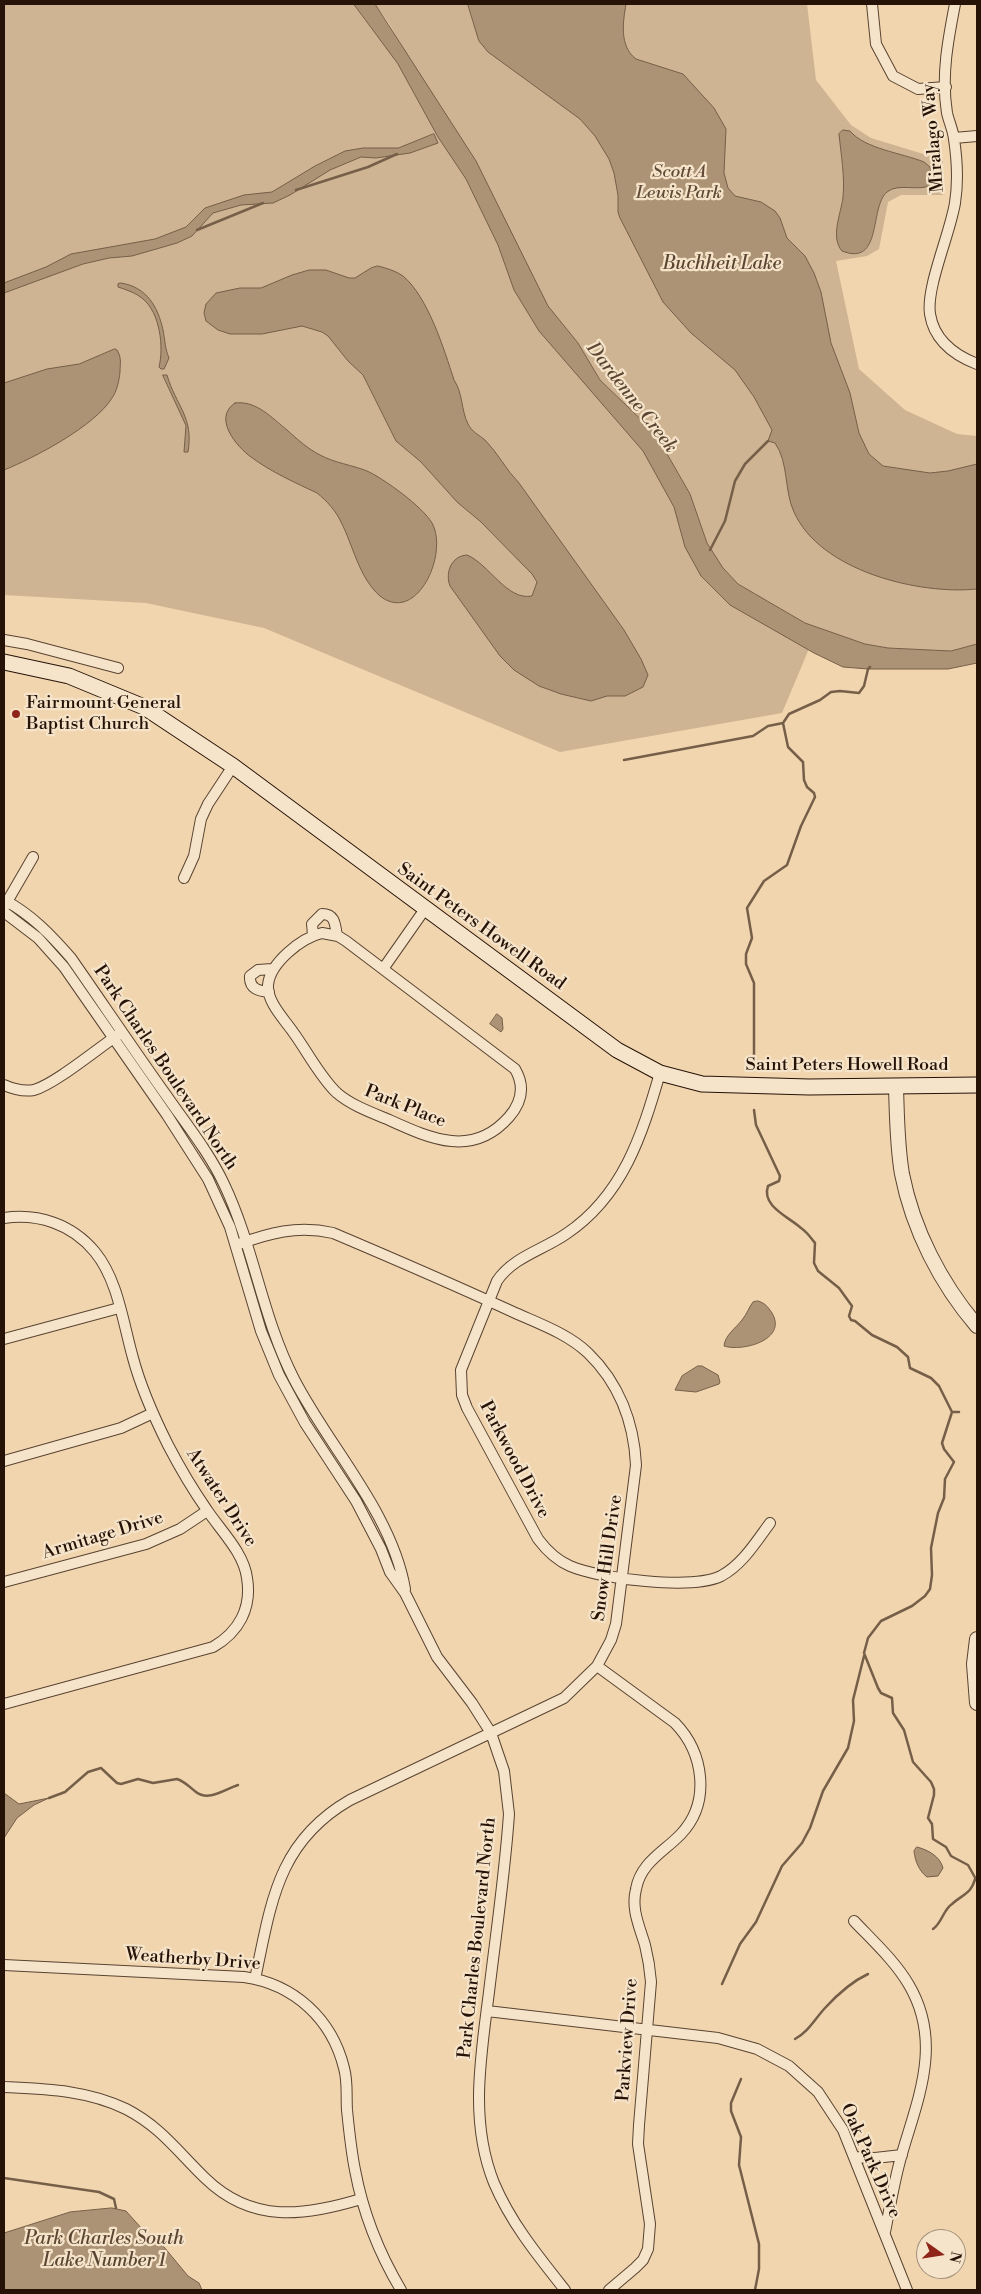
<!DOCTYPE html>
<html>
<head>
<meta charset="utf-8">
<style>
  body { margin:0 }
  #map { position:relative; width:981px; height:2294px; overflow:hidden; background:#f1d5ae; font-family:"Libre Bodoni",serif }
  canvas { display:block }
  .frame { position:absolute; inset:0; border:5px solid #261207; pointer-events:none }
  .north { position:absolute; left:916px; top:2229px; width:50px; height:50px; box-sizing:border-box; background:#f6e4ca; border:1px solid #a3907c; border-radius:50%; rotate:103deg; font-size:14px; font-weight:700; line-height:20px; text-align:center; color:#261207 }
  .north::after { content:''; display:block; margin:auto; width:18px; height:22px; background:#8f2418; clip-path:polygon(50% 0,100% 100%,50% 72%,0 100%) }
</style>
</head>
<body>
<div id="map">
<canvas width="981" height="2294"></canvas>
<div class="frame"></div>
<div class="north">N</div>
</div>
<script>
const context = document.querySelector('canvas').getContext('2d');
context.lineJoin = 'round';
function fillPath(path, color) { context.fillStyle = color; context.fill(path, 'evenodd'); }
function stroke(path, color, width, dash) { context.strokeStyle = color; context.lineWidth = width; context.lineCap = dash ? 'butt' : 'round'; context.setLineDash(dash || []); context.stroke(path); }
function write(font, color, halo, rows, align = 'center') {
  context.font = font + ' "Libre Bodoni",serif'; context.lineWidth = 4.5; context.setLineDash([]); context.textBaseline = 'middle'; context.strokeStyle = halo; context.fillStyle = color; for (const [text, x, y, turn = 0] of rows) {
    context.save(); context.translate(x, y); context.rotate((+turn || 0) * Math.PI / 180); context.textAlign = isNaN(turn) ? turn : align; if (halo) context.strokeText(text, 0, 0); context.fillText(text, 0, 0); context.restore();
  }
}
fillPath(new Path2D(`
  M4,4H366L421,79L388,22L375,4H807L816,80L851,125L871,138L943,160V195H901L888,202L879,249L867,256L836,261L859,369L905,410L957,434L977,436V644L951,651L888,648L865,644L805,623L738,584L723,568L707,543L690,494L655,433L600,380L578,343L554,314L665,475L721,578L811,644L782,713L560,752L264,628L146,603L4,595Z`), '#ceb492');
const water = new Path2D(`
  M354,4H375L476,161L548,306L578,343L600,380L655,433L690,494L707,543L723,568L738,584L805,623L865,644L888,648L951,651L977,644V663L948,669H868L843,667L814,653L730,605L701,576L685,547L674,507L643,451L539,331L514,290L498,245L466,179L438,137L398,64Z
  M468,4H626C623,22 619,46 636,59L683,74L714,108L726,129L724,173L728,188L735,196L761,202L775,211L780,218L787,238L805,256L814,273L821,292L831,343L850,393L859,433L869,454L883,466L930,473L948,471L977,464V589C919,595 820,571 794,512C784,491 789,463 775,443L768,441L772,430L754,397L735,370L691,333L663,302L620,218L618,212V195L614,173L609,159L595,136L580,119L488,52L479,41Z
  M843,130L850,131C865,149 902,153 924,162L930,167L932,178L929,186C916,191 898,183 887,192C869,207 883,267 842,251C830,237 841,214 843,197C845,176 841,155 839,134Z
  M434,134L438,143L410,153L376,158L361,157L330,170L290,195L273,203L241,205L213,213L192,236L177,243L132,256L109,258L83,264L4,293V283L46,267L71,254L155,239L186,227L205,208L244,195L272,192L315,166L345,151L363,148H398Z
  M378,266C386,268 396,271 403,276C428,297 444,349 454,380C463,393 461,410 468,424C472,432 479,435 485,440C498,453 506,470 519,483L624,630L641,659L648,675L643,687L625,696H607L591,701L561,694L539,686L514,670L500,656L450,586C445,573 451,556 467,555C489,564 507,601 532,596L537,582L532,574L481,522L457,502L421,462L396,441L363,375L348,361L328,336L322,332L302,326L262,334H230L218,330L206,321L204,313L206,304L216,293L240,288H261L292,275L309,270H326L349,278H355L371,268Z
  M121,283C147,287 158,307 163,330C165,340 165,349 169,358L164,369H161L159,367C164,347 160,313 143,299C136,293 127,290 118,287V284Z
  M115,349L117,350C122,358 120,364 120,372C119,381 117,391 112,398C95,426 34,458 4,470V383L47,369L79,364Z
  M163,375H167C176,406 194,417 188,452H184L186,426Z
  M235,403C256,400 272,418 287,430C297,439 308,449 320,455C335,463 352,465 367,471C383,478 423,507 432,523C449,553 417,625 380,596C359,578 353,545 341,522C336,511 327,501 317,493C296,483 271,472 251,457C237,447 212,418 235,403Z
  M497,1014L502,1018L503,1029L501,1032L490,1024Z
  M758,1301C765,1303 768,1307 772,1313C788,1340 742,1352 724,1346C725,1335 736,1328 742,1320C747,1314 749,1307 753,1302Z
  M698,1366H702L718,1375L720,1382L719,1384L696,1392L675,1390L682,1376Z
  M4,1793L19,1804L49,1798L34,1805L17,1818L4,1838Z
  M917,1847C928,1850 940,1856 943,1868L938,1876L927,1877C919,1871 915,1861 914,1851Z
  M112,2208L126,2211L143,2230L164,2247L188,2276L199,2283L202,2290H4V2233L70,2212Z`);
fillPath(water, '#ac9375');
stroke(water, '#765f49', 1);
stroke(new Path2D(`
  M296,190L368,167L397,154
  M197,230L263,203
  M710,550L725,521L735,481L745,464L768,441
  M624,760L753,736L768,726L783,723
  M754,1059V983L746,964V954L752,938L747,908L764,881L787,865L801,826L815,797L814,793L807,787L804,780L803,762L788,747L783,723L789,714L820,700L831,692L840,691L859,693L864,686L868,669L870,667
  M754,1110L756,1125L780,1176L779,1181L768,1186C761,1206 789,1217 801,1228C807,1232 811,1238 815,1243L814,1263L818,1271L839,1288L852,1306L849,1316L851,1320L855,1321L872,1335L897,1347L908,1357L910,1368L931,1378L939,1386L952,1412L942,1443L944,1449L954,1462L945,1479L944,1498L938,1513L931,1548L932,1575L930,1589L925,1596L912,1606L881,1621L868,1638L864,1653L878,1688L881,1693L892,1698L893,1713L904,1730L913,1762L931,1782L934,1789V1795L928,1818L932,1824L933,1839L946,1847L951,1856L968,1865L977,1881
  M952,1412H959
  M49,1798L65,1792L88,1772L101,1768L117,1783L121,1784L138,1779L153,1783L177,1779C186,1782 189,1787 196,1792C209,1802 225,1789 238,1785
  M933,1929C942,1923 943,1910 952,1904C963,1894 971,1894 975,1879
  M722,1984L740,1944L756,1922L782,1866L802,1843L810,1828L823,1791L848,1748L854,1721L853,1700L864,1656
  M795,2039C809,2031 814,2020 825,2008C836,1996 853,1981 868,1974
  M741,2079L731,2103V2111L741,2137L739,2165L759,2244V2269L755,2290
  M4,2178L99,2192L114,2199L116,2208`), '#765f49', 2.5);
const minor = new Path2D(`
  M872,4L876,44L893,76L918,89L946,87
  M955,4C948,40 941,76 947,113C949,122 953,130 954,139C957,159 958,184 955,203C950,234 926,287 930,314C934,340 954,355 977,364
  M954,138L977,136
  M4,640L27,644L118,668
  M184,878L194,856L201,819L208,804L233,766
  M4,900C31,914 51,935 71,958C103,1004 134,1050 166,1095C186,1124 209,1152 224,1184C254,1247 262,1317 294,1379C329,1447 392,1513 405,1589
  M4,907L33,857
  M4,912L38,938L64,967L167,1115L208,1179L230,1227L261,1331L279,1375L305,1423L356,1501L381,1549L390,1572L405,1593L437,1657L472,1703L491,1733L504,1771L509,1814C505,1873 496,1933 489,1992C481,2056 469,2121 494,2183C511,2223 538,2256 565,2290
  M322,933L338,936L346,941L515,1069C525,1086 522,1102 509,1117C472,1159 429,1138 387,1119C370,1112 351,1105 337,1093C320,1077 307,1051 293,1032C284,1019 267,1002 268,985C270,963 301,938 322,933Z
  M313,935L312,924L322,914C335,914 335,924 337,936
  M383,969L425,909
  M269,992C259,991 249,989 250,976L258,970L272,969
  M660,1073C642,1135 623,1196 566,1234C543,1250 513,1257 497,1281L461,1370L462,1395L467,1408L538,1539C547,1551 556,1560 570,1566C600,1579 692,1590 721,1576C742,1565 756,1542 770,1523
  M4,1085C13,1089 23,1092 34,1090C55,1084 97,1049 118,1035
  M4,1218C38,1213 72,1224 95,1252C118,1280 123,1323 133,1358C141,1388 154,1417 168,1445C180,1468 193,1490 207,1510C221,1531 244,1553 247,1578C252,1608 239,1632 213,1647L4,1704
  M236,1245C269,1233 297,1225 333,1233C392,1258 452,1284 511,1311C537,1323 567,1333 588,1353C619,1383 634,1423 636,1465L616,1624L611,1640L597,1666L564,1698L350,1800C277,1842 271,1904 255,1979
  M4,1339L119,1308
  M4,1461L121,1428L153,1413
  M4,1582L146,1544L180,1529L207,1511
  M597,1666L675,1723C704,1753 711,1802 681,1834C664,1852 641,1862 636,1889C631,1909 639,1925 645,1945C648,1957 650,1969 651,1982L639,2125L638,2144L650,2224L648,2249L643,2260L635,2268L609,2290
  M854,1921C873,1941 895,1961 909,1985C943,2043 918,2098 901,2157C894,2182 890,2207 885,2232
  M4,1965L244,1977C294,1984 332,2019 344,2068C348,2082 346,2096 347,2110C349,2130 351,2150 355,2170C363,2213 379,2253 401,2290
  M487,2011L718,2038L757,2049L789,2066L818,2092L843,2130L907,2290
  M4,2087C46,2089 87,2090 126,2109C161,2127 178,2152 205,2178C252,2224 305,2216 361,2199
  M854,2157L875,2158L902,2155`);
const tertiary = new Path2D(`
  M896,1087C897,1116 897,1145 902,1174C913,1230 941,1284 977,1326
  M977,1639L974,1664L977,1703`);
const secondary = new Path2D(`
  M4,662L69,676L144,707L233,766L617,1050L660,1073L702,1084L809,1087L977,1085`);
stroke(minor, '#594331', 12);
stroke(tertiary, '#594331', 16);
stroke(secondary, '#261207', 17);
stroke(minor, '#f6e4ca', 10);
stroke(tertiary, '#f6e4ca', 14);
stroke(secondary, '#f6e4ca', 15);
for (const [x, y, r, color] of [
  [16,714,5,"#8f2418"]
]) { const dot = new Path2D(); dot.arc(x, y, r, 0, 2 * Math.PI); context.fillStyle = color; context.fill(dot); stroke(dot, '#f6e4ca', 2); }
write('18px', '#261207', '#f6e4ca', [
  ["Miralago Way",934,138,-95],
  ["Saint Peters Howell Road",481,927,36],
  ["Saint Peters Howell Road",847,1066],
  ["Park Charles Boulevard North",165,1068,56],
  ["Park Place",405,1107,22],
  ["Parkwood Drive",514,1460,62],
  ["Atwater Drive",221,1498,57],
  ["Armitage Drive",103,1536,-17],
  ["Snow Hill Drive",608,1558,-82],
  ["Park Charles Boulevard North",478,1938,-84],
  ["Weatherby Drive",193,1960,4],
  ["Parkview Drive",628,2040,-86],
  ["Oak Park Drive",870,2161,66]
]);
write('italic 18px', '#614b38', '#f6e4ca', [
  ["Scott A",679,173],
  ["Lewis Park",679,194]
]);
write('18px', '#261207', '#f6e4ca', [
  ["Fairmount General",26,704],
  ["Baptist Church",26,725]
], 'left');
write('italic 19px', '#5c4633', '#f6e4ca', [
  ["Buchheit Lake",722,264],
  ["Dardenne Creek",631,398,52],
  ["Park Charles South",104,2239],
  ["Lake Number 1",104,2261]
]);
</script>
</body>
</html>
